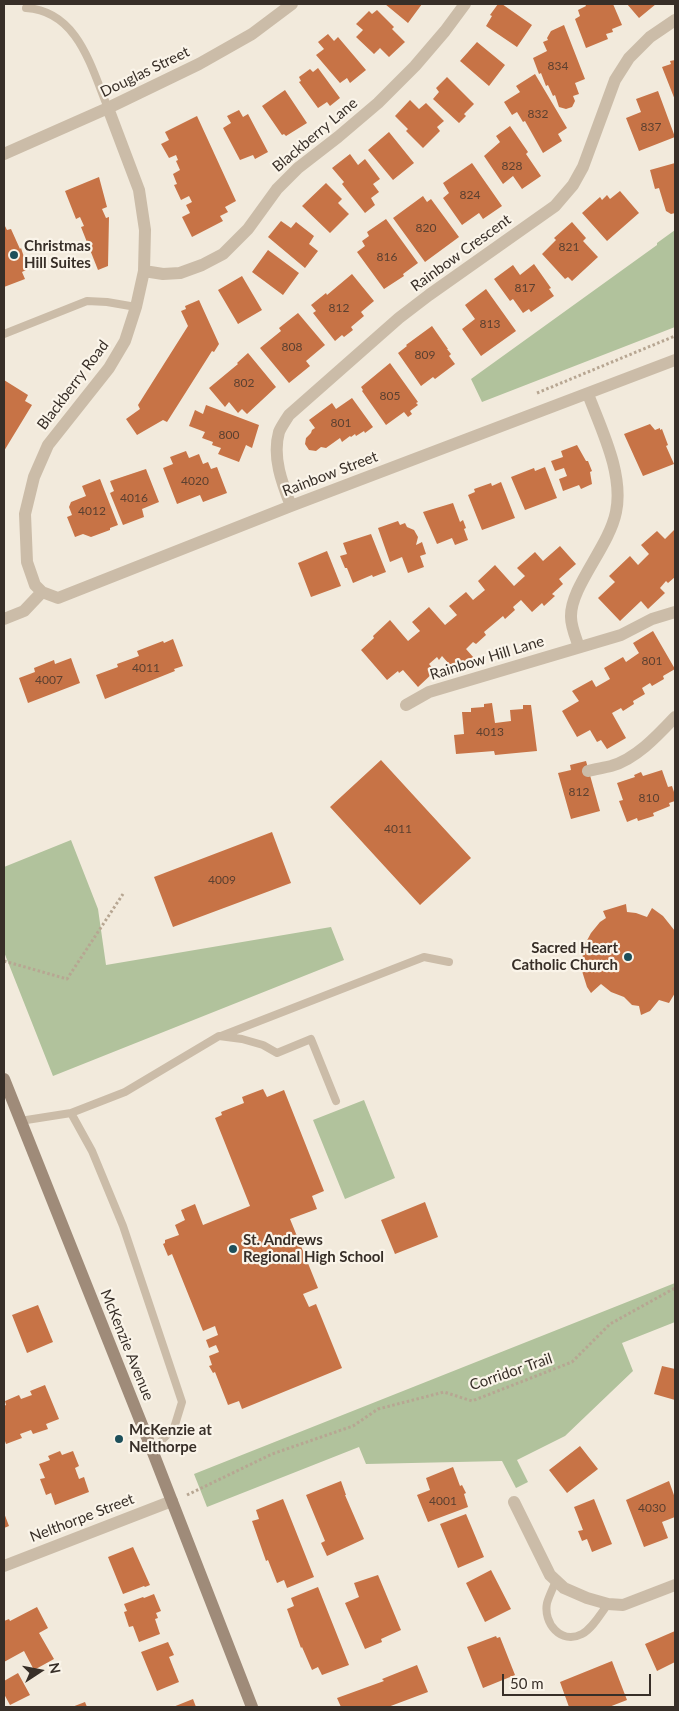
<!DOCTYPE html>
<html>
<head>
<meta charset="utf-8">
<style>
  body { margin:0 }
  #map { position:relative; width:679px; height:1711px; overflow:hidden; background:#f2eadc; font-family:Lato,sans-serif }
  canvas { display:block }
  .frame { position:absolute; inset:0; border:5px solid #382f28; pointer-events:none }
  .north { position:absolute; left:15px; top:1646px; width:50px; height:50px; -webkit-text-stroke:4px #faf4e9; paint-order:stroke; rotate:79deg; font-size:14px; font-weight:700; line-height:20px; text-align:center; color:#382f28 }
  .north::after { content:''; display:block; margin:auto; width:18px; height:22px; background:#382f28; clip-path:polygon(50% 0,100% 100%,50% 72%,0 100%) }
  .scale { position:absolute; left:502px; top:1674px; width:149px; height:22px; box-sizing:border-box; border:2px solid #382f28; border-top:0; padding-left:6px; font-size:15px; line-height:18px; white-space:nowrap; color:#382f28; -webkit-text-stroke:4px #faf4e9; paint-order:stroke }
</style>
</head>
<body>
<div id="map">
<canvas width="679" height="1711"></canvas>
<div class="frame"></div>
<div class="north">N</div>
<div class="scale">50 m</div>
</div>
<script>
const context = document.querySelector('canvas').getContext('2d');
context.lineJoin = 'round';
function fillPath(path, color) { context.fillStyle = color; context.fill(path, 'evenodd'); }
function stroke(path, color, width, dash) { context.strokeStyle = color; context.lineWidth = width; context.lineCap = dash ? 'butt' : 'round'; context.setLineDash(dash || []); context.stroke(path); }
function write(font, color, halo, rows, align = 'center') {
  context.font = font + ' Lato,sans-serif'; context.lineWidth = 4.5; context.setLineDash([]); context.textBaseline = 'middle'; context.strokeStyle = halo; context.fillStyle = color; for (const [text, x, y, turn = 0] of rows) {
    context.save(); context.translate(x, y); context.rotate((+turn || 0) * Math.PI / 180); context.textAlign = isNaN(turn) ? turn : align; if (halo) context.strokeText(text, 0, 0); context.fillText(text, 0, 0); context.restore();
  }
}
fillPath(new Path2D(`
  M675,230V327L482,402L471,379L657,245V243Z
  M71,840L98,909L106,965L331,927L344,960L53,1076L4,952V867Z
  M364,1100L395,1178L345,1199L313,1120Z
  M675,1283V1322L622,1343L633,1371L565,1436L517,1460L528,1482L516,1488L502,1461L366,1464L359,1447L207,1507L194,1474Z`), '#b1c29c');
fillPath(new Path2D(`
  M385,4H422L408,23Z
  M498,4H502L532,25L517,47L486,26L492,16L490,15Z
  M585,4H613L622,25L612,29L613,32L606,34L608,39L586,48L575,19L580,16L578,10L586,6Z
  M627,4H656L639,18Z
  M377,10L394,27L392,29L405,42L389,57L380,48L374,54L356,37L363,30L356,24L369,11L372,14Z
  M564,25L585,79L575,83L579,94L573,96L575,101L572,107L566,109L559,107L555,95L553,96L548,85L546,86L541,73L539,74L533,58L547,51L543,42L548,40L547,38L551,31Z
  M328,34L334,41L338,37L366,70L350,83L347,78L340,83L316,55L324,49L318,42Z
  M477,42L505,65L489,86L460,61Z
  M675,60V100L662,67L671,64L670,61Z
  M318,68L340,98L330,106L327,102L318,108L299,82L301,81L299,77L310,69L313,72Z
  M535,74L567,128L558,134L562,141L543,153L525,121L523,122L517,112L512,115L504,102L520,92L516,86Z
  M447,77L474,104L464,114L466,116L459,123L433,99L439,92L436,88Z
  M285,90L307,123L286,136L284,134L282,135L262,106Z
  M658,91L675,137L639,151L626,118L641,112L636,99Z
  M410,100L419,109L426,103L444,121L437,127L440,131L423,148L406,131L408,129L395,116Z
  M239,110L243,117L248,114L268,152L255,159L253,155L240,160L223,128L231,123L227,116Z
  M197,116L236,201L225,207L228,212L220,216L223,221L192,237L182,217L190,213L186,205L192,202L189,196L181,200L174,185L177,184L173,174L180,170L176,161L178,160L176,155L169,158L161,144L169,140L165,132Z
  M510,126L528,152L526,154L541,176L522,189L513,176L503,184L484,156L500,142L496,136Z
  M389,132L414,163L393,180L368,150Z
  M350,154L358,165L365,159L380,179L373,184L379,192L371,198L375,205L365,213L342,184L344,182L332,168Z
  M472,163L502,206L483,219L479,213L462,225L443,198L449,193L443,183Z
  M675,163V213L671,214L666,211L659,188L655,189L650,170Z
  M99,177L107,207L102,209L106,218L109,217L108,266L98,270L81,227L84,226L80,217L76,219L65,191Z
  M326,183L342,199L338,203L349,214L330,233L302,206Z
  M620,191L639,213L607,241L582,213L600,197L602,200L607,195L610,199Z
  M423,196L427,202L431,199L459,237L425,262L393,218Z
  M386,219L418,263L403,274L404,276L384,289L357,252L365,246L362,241L369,236L367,232Z
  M281,221L291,228L296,222L314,236L309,244L318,251L305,268L268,237Z
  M572,222L586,238L583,241L598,257L572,281L568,277L565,279L542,254L556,240L554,238Z
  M4,224L7,230L11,229L20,249L21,248L28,269L22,272L25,279L4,287Z
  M268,250L299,273L283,295L252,272Z
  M534,264L551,288L549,289L554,296L531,312L529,309L523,313L513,299L510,301L494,279L513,265L520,275Z
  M352,274L374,301L361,312L364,316L351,327L353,330L344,337L342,335L335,341L313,313L316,311L311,305L326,293L327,295Z
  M242,276L262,310L238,324L218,290Z
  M486,289L516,331L481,356L462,329L475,319L465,305Z
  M199,300L219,344L214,352L212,351L167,422L163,420L137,435L126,419L140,409L138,405L188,326L181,311L186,309L185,306Z
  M298,313L325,345L306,361L310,366L289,383L260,348L281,331L279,328Z
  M432,326L448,349H447L451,354L449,356L455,364L435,379L433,377L421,386L398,353L407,346L406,345Z
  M248,353L276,387L247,414L242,409L238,413L229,402L225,407L209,388L238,364L237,363Z
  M390,363L418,402L416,403L418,405L410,411L412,414L408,417L404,412L386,425L362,391L363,390L361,387Z
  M4,380L28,395L25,401L32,405L4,451Z
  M352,398L373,427L365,433L364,431L356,436L355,434L351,437L350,436L342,442L340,438L326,448L321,447L316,451L309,450L305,444L306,438L311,433L312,430L315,428L309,420L332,403L336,409Z
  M206,405L259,425L252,448L246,445L239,462L218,454L221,448L212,445L213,442L202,438L205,432L189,426L195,410L203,414Z
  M650,424L655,430L660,428V430L662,429L668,445L666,446L674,464L643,476L624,434Z
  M577,445L586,461H588L592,471L590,472L592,484L581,489L579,485L563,491L559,479L567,476L564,468L555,471L551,461L563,457L561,451Z
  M186,451L189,458L199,454L203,464L208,462L211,469L217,467L227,493L203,502L200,495L177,504L163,468L173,464L170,457Z
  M545,467L557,498L525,510L511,477L534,468L535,471Z
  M146,469L159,502L142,509L144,517L123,525L110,493L114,491L110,481Z
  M100,479L118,525L110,528V530L91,537L83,534L75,537L67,517L72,515L69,507L71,502L86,496L82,486Z
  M501,482L515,518L482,530L468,495L475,492L474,489L491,483L492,486Z
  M453,503L460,522L463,520L466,528L464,529L468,540L455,545L452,538L437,544L423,512Z
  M398,521L400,525L405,523L407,527L414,530L418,537L416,545L422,542L426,554L420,556L424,567L408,573L402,557L390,562L378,528Z
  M675,529V577L668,583L666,581L660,588L665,593L648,609L641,601L620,621L598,598L615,582L609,576L630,556L638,565L649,554L641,545L657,531L665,539Z
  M371,534L386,572L373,577L372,575L353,583L347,568H345L340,556L347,554L343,543Z
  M560,546L576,564L559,579L563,584L552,594L555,596L544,606L542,603L532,612L521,600L513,607L515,610L505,619L503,616L484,632L486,635L476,644L473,642L466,649L474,658L457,673L442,656L439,660L437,657L429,664L435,671L418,687L403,670L399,673L398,671L387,680L361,650L374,638L373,636L390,620L408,641L420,631L412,622L429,607L445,625L457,615L449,606L466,592L473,600L485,590L478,581L495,565L514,586L525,576L517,568L535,552L543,561Z
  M327,551L341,586L311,597L298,563Z
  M653,631L675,669L663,676L664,679L652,686L650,683L642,688L645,694L633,701L634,704L623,711L621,708L612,713L626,738L607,749L601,740L597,742L590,730L577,737L562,711L579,701L572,691L592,680L596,687L610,679L604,668L623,657L626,662L639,653L633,643Z
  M173,639L183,666L174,669L175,671L105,699L96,675L118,667L117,664L139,656L137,651L163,641L164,643Z
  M71,658L80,683L28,703L19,678L35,672L34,668L54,660L55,664Z
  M492,703L495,723L511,721L510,710L523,709V705H531L537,751L495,755L494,751L456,754L454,735L464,734L462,712H471V708L484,707V704Z
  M381,760L471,858L420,905L330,807Z
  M586,761L600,811L571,819L558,773L571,770L570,765Z
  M662,770L668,787L672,786L675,795V801L669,803L670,806L653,813L654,816L638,821L637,818L627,822L619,801L623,800L617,783L635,777L634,775L641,772L643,776Z
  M272,832L291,883L173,927L154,877Z
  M626,904L627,912L636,913L647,917L652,908L663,916L675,931V993L669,1003L659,1000L650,1011L641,1015L639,1006L632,1005L624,997L611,992L601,984L591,993L587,987L582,971L583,948L591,933L600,922L606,918L603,911Z
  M263,1089L267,1097L284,1090L324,1191L312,1196L317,1209L290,1219L318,1288L303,1294L309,1307L316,1304L342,1368L242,1409L239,1401L228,1405L215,1372L213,1373L209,1366L212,1365L209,1356L219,1352L216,1345L209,1348L206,1340L218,1335L215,1326L203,1331L172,1254L168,1256L163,1244L165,1243V1240L179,1235L175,1225L185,1220L181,1210L195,1204L203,1225L250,1206L215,1118L222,1115L221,1112L244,1103L242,1097Z
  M425,1202L438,1237L395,1254L381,1220Z
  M38,1305L53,1342L27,1353L12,1315Z
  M662,1366L675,1369V1400L654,1394Z
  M45,1385L59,1419L46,1424L48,1429L33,1434L31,1430L20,1434L22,1438L6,1444L4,1438V1406L6,1405L5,1401L19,1395L21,1399L32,1395L30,1391Z
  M580,1446L598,1469L567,1493L549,1470Z
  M60,1451L62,1455L73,1451L79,1466L75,1468L79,1479L84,1477L89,1492L55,1505L51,1493L46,1495L40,1479L45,1478L39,1464L50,1460L48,1456Z
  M453,1467L460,1486L462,1485L466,1493L464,1494L468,1507L428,1522L417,1495L430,1490L426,1478Z
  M341,1481L346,1495H345L364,1539L327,1556L321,1543L325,1541L306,1495Z
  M669,1481L675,1498V1517L662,1522L668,1538L644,1547L626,1500Z
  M283,1499L314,1577L287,1588L284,1580L277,1583L268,1560L266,1561L252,1521L259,1519L256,1510Z
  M594,1499L612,1544L592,1552L587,1539L582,1541L578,1531L583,1530L574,1507Z
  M4,1513L9,1526L4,1528Z
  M466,1514L484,1557L458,1568L440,1524Z
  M133,1547L150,1585L145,1587L144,1586L123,1594L108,1557Z
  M491,1570L511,1609L485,1622L466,1583Z
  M378,1575L401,1630L381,1639L382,1642L365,1649L345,1603L359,1597L354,1583Z
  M318,1587L349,1665L322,1675L318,1667L312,1670L302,1647L301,1648L287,1609L294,1606L291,1598Z
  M154,1594L161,1611L156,1613L158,1618L155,1619L160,1634L139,1642L133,1626L129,1627L124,1612L127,1611L124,1604L143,1597L144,1598Z
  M37,1607L48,1628L39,1633L54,1659L34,1670L24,1651L4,1662V1621L9,1619L10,1621Z
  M675,1631V1662L657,1671L645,1644Z
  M496,1636L497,1638L500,1637L515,1675L483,1688L467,1647Z
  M168,1642L174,1655L169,1657L179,1682L157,1691L141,1652Z
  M612,1661L627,1700L609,1707H569L560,1682Z
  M417,1665L428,1692L388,1707H341L337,1698L384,1681L382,1679Z
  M18,1673L30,1695L10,1705L4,1694V1681Z
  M193,1699L196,1707H173Z
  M85,1702L87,1707H72Z`), '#c77346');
stroke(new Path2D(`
  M537,393L675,336
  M4,961L67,979L123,894
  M187,1495L272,1454L353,1426L378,1409L444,1392L472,1401L572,1362L610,1324L675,1288`), '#b7a692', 3, [2.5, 2.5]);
stroke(new Path2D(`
  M26,8C78,11 91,67 108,108
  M4,334L87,301L107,302L136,307
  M221,1036L424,957L449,962
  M71,1113L92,1151L123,1226L182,1402L174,1428L152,1450
  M20,1121L71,1113L125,1092L219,1036L242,1039L263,1045L277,1053L311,1039L336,1101
  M556,1581C553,1588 549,1596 547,1603C543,1623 561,1645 582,1634C593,1628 601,1613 608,1604`), '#cbbca8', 8);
stroke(new Path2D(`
  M108,108L139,190L145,230L144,271L136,307L125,341L109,368L48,445L34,477L25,514L27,562L35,585L42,592L58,598L291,506L675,360
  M4,154L108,108L199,64L252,34L292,4
  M144,271L163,274L180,273L202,265L223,254L248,229L277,189L298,168L338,137L378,103L415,66L445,31L465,4
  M291,506C282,483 272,457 279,432C281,427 286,420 289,415L399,318L429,295L555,206L573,185L583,167L615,80L629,58L650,37L675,20
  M4,619L24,611L42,592
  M579,647C576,638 571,627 571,617C570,587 609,547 616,512C624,474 601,429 588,394
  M406,705L429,692L621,635L652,619L675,612
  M588,771C595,769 603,768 611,766C636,759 658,735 675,717
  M514,1502L550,1575L564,1588L587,1598L608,1604L623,1605L675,1585
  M4,1566L172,1501`), '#cbbca8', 12);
stroke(new Path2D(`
  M4,1079L152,1450L252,1707`), '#9f8b79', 12);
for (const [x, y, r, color] of [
  [14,255,5,"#1d4f5a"],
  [628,957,5,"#1d4f5a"],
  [233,1249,5,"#1d4f5a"],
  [119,1439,5,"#1d4f5a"]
]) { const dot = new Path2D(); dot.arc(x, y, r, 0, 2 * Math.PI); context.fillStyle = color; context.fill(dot); stroke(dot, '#faf4e9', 2); }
write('12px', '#5c4030', null, [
  ["834",558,66],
  ["832",538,114],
  ["837",651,127],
  ["828",512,166],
  ["824",470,195],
  ["820",426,228],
  ["821",569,247],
  ["816",387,257],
  ["817",525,288],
  ["812",339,308],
  ["813",490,324],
  ["808",292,347],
  ["809",425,355],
  ["802",244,383],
  ["805",390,396],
  ["801",341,423],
  ["800",229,435],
  ["4020",195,481],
  ["4016",134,498],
  ["4012",92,511],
  ["801",652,661],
  ["4011",146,668],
  ["4007",49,680],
  ["4013",490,732],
  ["812",579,792],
  ["810",649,798],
  ["4011",398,829],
  ["4009",222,880],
  ["4001",443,1501],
  ["4030",652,1508]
]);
write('15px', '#382f28', '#faf4e9', [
  ["Douglas Street",145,72,-26],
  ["Blackberry Lane",315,135,-40],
  ["Rainbow Crescent",461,253,-36],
  ["Blackberry Road",73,385,-53],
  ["Rainbow Street",330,474,-21],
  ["Rainbow Hill Lane",487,658,-17],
  ["McKenzie Avenue",127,1345,68],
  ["Corridor Trail",511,1372,-19],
  ["Nelthorpe Street",82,1518,-21]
]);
write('bold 15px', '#382f28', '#faf4e9', [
  ["Christmas",24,246],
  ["Hill Suites",24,263],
  ["Sacred Heart",618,948,"right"],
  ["Catholic Church",618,965,"right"],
  ["St. Andrews",243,1240],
  ["Regional High School",243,1257],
  ["McKenzie at",129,1430],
  ["Nelthorpe",129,1447]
], 'left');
</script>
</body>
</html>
